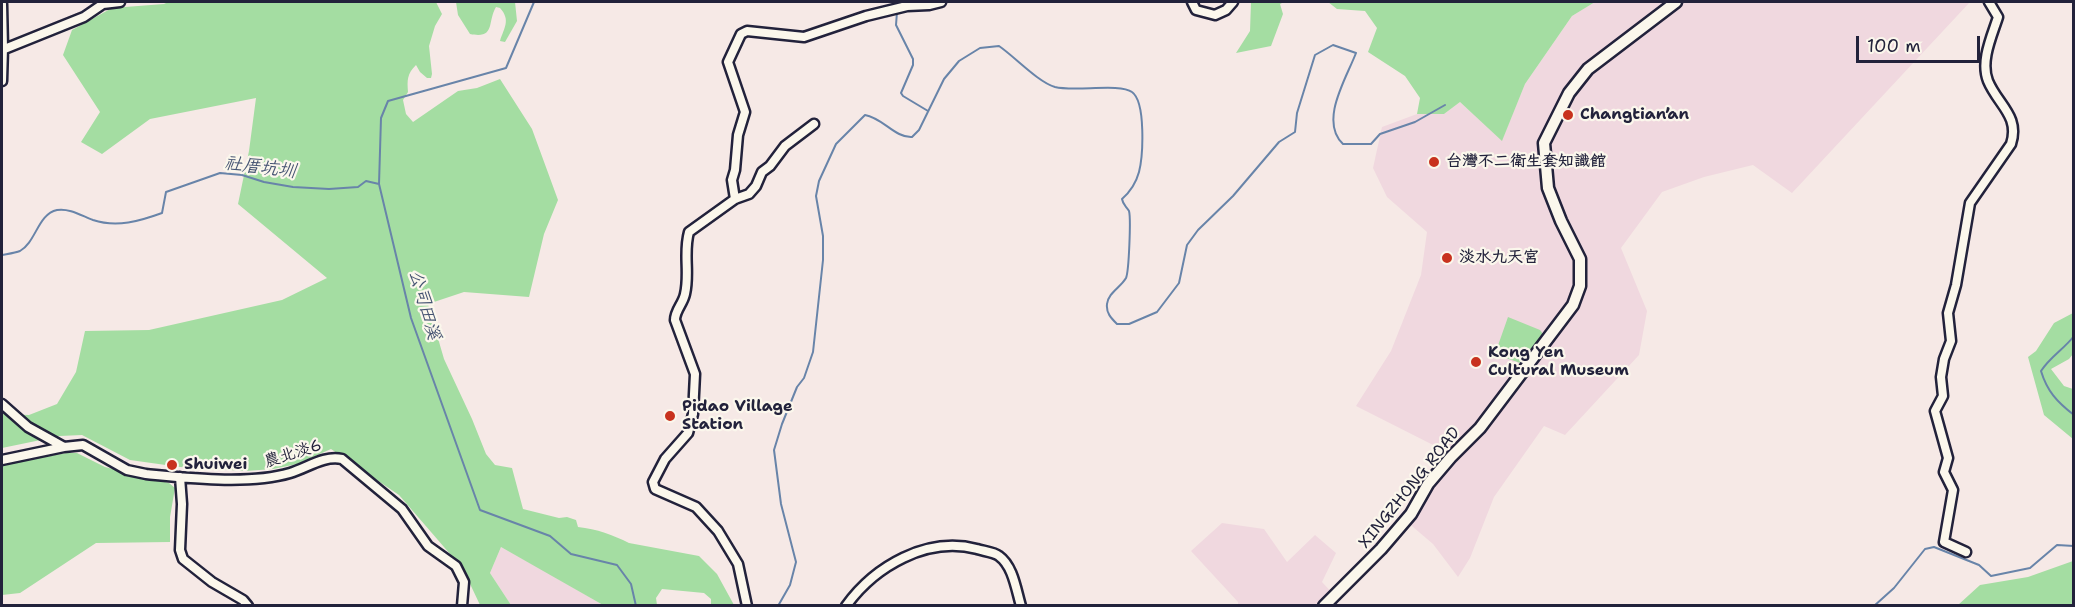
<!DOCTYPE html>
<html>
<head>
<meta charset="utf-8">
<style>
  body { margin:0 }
  #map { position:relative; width:2075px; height:607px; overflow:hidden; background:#f6e9e6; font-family:"Shantell Sans",sans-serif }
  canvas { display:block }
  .frame { position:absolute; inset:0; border:3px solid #22223b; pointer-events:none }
  .scale { position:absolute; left:1856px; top:36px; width:124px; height:27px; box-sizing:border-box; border:3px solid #22223b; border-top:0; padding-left:8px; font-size:18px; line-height:21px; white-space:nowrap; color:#22223b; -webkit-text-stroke:4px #fbf7ec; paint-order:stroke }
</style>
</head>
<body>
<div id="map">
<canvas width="2075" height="607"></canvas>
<div class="frame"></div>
<div class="scale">100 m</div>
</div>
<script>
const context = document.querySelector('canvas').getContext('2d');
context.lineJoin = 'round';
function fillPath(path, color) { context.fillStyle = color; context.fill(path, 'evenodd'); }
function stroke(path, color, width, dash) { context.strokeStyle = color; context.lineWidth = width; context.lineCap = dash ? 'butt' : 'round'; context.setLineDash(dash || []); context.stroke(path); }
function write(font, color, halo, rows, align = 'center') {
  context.font = font + ' "Shantell Sans","LXGW WenKai TC",sans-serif'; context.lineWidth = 4.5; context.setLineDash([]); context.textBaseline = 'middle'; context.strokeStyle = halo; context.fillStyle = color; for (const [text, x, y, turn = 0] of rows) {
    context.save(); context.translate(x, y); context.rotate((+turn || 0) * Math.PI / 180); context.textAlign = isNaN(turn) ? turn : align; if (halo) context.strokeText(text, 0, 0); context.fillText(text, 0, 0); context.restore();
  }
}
fillPath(new Path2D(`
  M1595,2H1970L1792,193L1753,165L1704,177L1662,192L1621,248L1647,311L1639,355L1565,435L1544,426L1494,497L1470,558L1458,577L1433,544L1406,521L1443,450L1356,406L1391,351L1421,275L1427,232L1387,197L1373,168L1382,127L1417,114H1444L1460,102L1502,140L1525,84L1572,16Z
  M1222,523L1264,529L1287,562L1315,535L1336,553L1322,582L1336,597L1328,605H1238V602L1191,551Z
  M501,547L543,570L603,605H511L490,573Z`), '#f0d8df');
fillPath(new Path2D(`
  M168,2H436L442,14L435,26L429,46L432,74L431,78H427L420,72L416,65C407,74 407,80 408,92L403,100L406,114L413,122L458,91L477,88L500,79L532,129L558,200L544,234L529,297L464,292L428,304L444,359L472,419L486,454L495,465L512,468L523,509L559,518L567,517L576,520L578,527C597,529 613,535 629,543L699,556L717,574L734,605H711V599L704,593L662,589L656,598L657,605H603L501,547L490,573L511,605H480L463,569L399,495L331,449L297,464L273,469L246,471L180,467L130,460L82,435L60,436L2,448V414L29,415L57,404L76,372L85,331L149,330L282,300L327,278L238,204L249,151L256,98L150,119L102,154L81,142L100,112L63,55L72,30L112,8L164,4Z
  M456,2H515L517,21L505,42L500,41C504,28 511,20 500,8L496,7C487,22 496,39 470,34L458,15Z
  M1251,2H1284L1280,4L1283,14L1271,46L1236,53L1250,31Z
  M1328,2H1595L1572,16L1525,84L1502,141L1460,102L1444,114H1417L1420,98L1405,76L1368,52L1377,28L1365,11L1337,9Z
  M2073,313V354L2069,359L2051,369L2064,386L2073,389V439L2044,415L2028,357L2036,351L2054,323Z
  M1508,317L1540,330L1543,334L1520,363L1495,354Z
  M67,453H77L105,467L169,483L175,488L170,517V542L96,543L20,593L2,595V464Z
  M2073,561V605H1958L1980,585L2028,577Z`), '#a4dda2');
stroke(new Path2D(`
  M534,2L506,68L388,101L381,118L379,184L411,318L480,510L550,536L571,554L617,565L631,584L636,606
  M897,12L896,25L913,59V65L901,93L903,96L928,111
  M2,255C7,254 15,253 20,251C36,242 38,214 57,210C70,208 82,216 93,220C117,228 140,221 162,213L166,192L220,173L242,175L264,182L293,187L329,189L358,187L366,181L379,184
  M2074,336C2064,349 2050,357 2041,371C2047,391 2057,402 2074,415
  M778,606L790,585L796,562L781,504L774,450L782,424L797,387L804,378L813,352L823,260V236L816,196L819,181L836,144L865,115C883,118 895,138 912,137L919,130L944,79L959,61L980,48L999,46C1015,57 1038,82 1055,87C1074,92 1120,83 1132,92C1146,102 1143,156 1139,172C1136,183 1130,192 1122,199C1123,205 1126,206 1129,211C1131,218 1129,271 1126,278C1121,287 1108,293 1107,304C1106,313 1111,318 1117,324H1129L1157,312L1179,283L1187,245L1198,230L1233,196L1279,142L1295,132L1297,113L1315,55L1333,45L1356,53C1346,79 1319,121 1343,144H1371L1380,134L1415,122L1445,105
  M1874,606L1894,588L1925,549L1934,547L1979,565L1991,576L2030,568L2057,545L2074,546`), '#6884a9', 2);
const minor = new Path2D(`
  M1192,2L1196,10L1215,15L1226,10L1233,2
  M2,4L3,48L2,81
  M2,50L84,17L103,4L120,2
  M735,199L732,180L735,170L738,135L745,112L728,62L741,34L747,31L804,37L866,16L907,6L929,5L941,2
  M2,404L28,427L64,447L83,445L127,470L146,474C189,478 249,485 290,473C307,468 324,455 342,459L402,509L428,546L456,566L464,582L462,606
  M2,460L64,447
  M180,477L182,504L180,550L183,559L212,582L243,600L248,606
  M1966,552L1944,542L1953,490L1944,472L1948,458L1935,411L1943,396L1941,377L1944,359L1951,341L1948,313L1956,285L1970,203L2011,144C2020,116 1998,105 1988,81C1980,61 1992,36 1998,17L1989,2
  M747,606L738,564L718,531L696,507L655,489L653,482L665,459L688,433L693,414L695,374L675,320C675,310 683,304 685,294C690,273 683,253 689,232L735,199L749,194L756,186L762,172L770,166L785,146L814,124
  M846,606C875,566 927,536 977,549C983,551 994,552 999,556C1013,566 1016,589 1021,606`);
const tertiary = new Path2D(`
  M1324,606L1381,549L1411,514L1428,484L1451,457L1480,428L1573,305L1580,286V259L1561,221L1548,188L1544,143L1569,93L1588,69L1676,2`);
stroke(minor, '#22223b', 13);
stroke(tertiary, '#22223b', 15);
stroke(minor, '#fbf7ec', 8);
stroke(tertiary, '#fbf7ec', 10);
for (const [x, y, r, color] of [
  [1568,115,6,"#c8321e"],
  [1434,162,6,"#c8321e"],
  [1447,258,6,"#c8321e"],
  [1476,362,6,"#c8321e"],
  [670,416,6,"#c8321e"],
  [172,465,6,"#c8321e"]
]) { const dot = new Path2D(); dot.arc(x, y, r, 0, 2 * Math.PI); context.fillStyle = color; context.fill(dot); stroke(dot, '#fbf7ec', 2); }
write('bold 16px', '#22223b', '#fbf7ec', [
  ["Changtian’an",1580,115],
  ["台灣不二衛生套知識館",1446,162],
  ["淡水九天宮",1459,258],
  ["Kong Yen",1488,353],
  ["Cultural Museum",1488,371],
  ["Pidao Village",682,407],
  ["Station",682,425],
  ["Shuiwei",184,465]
], 'left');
write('16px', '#22223b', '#fbf7ec', [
  ["農北淡6",293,454,-17],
  ["XINGZHONG ROAD",1410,488,-51]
]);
write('italic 18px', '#455372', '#fbf7ec', [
  ["社厝坑圳",260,168,7],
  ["公司田溪",424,305,74]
]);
</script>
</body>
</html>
